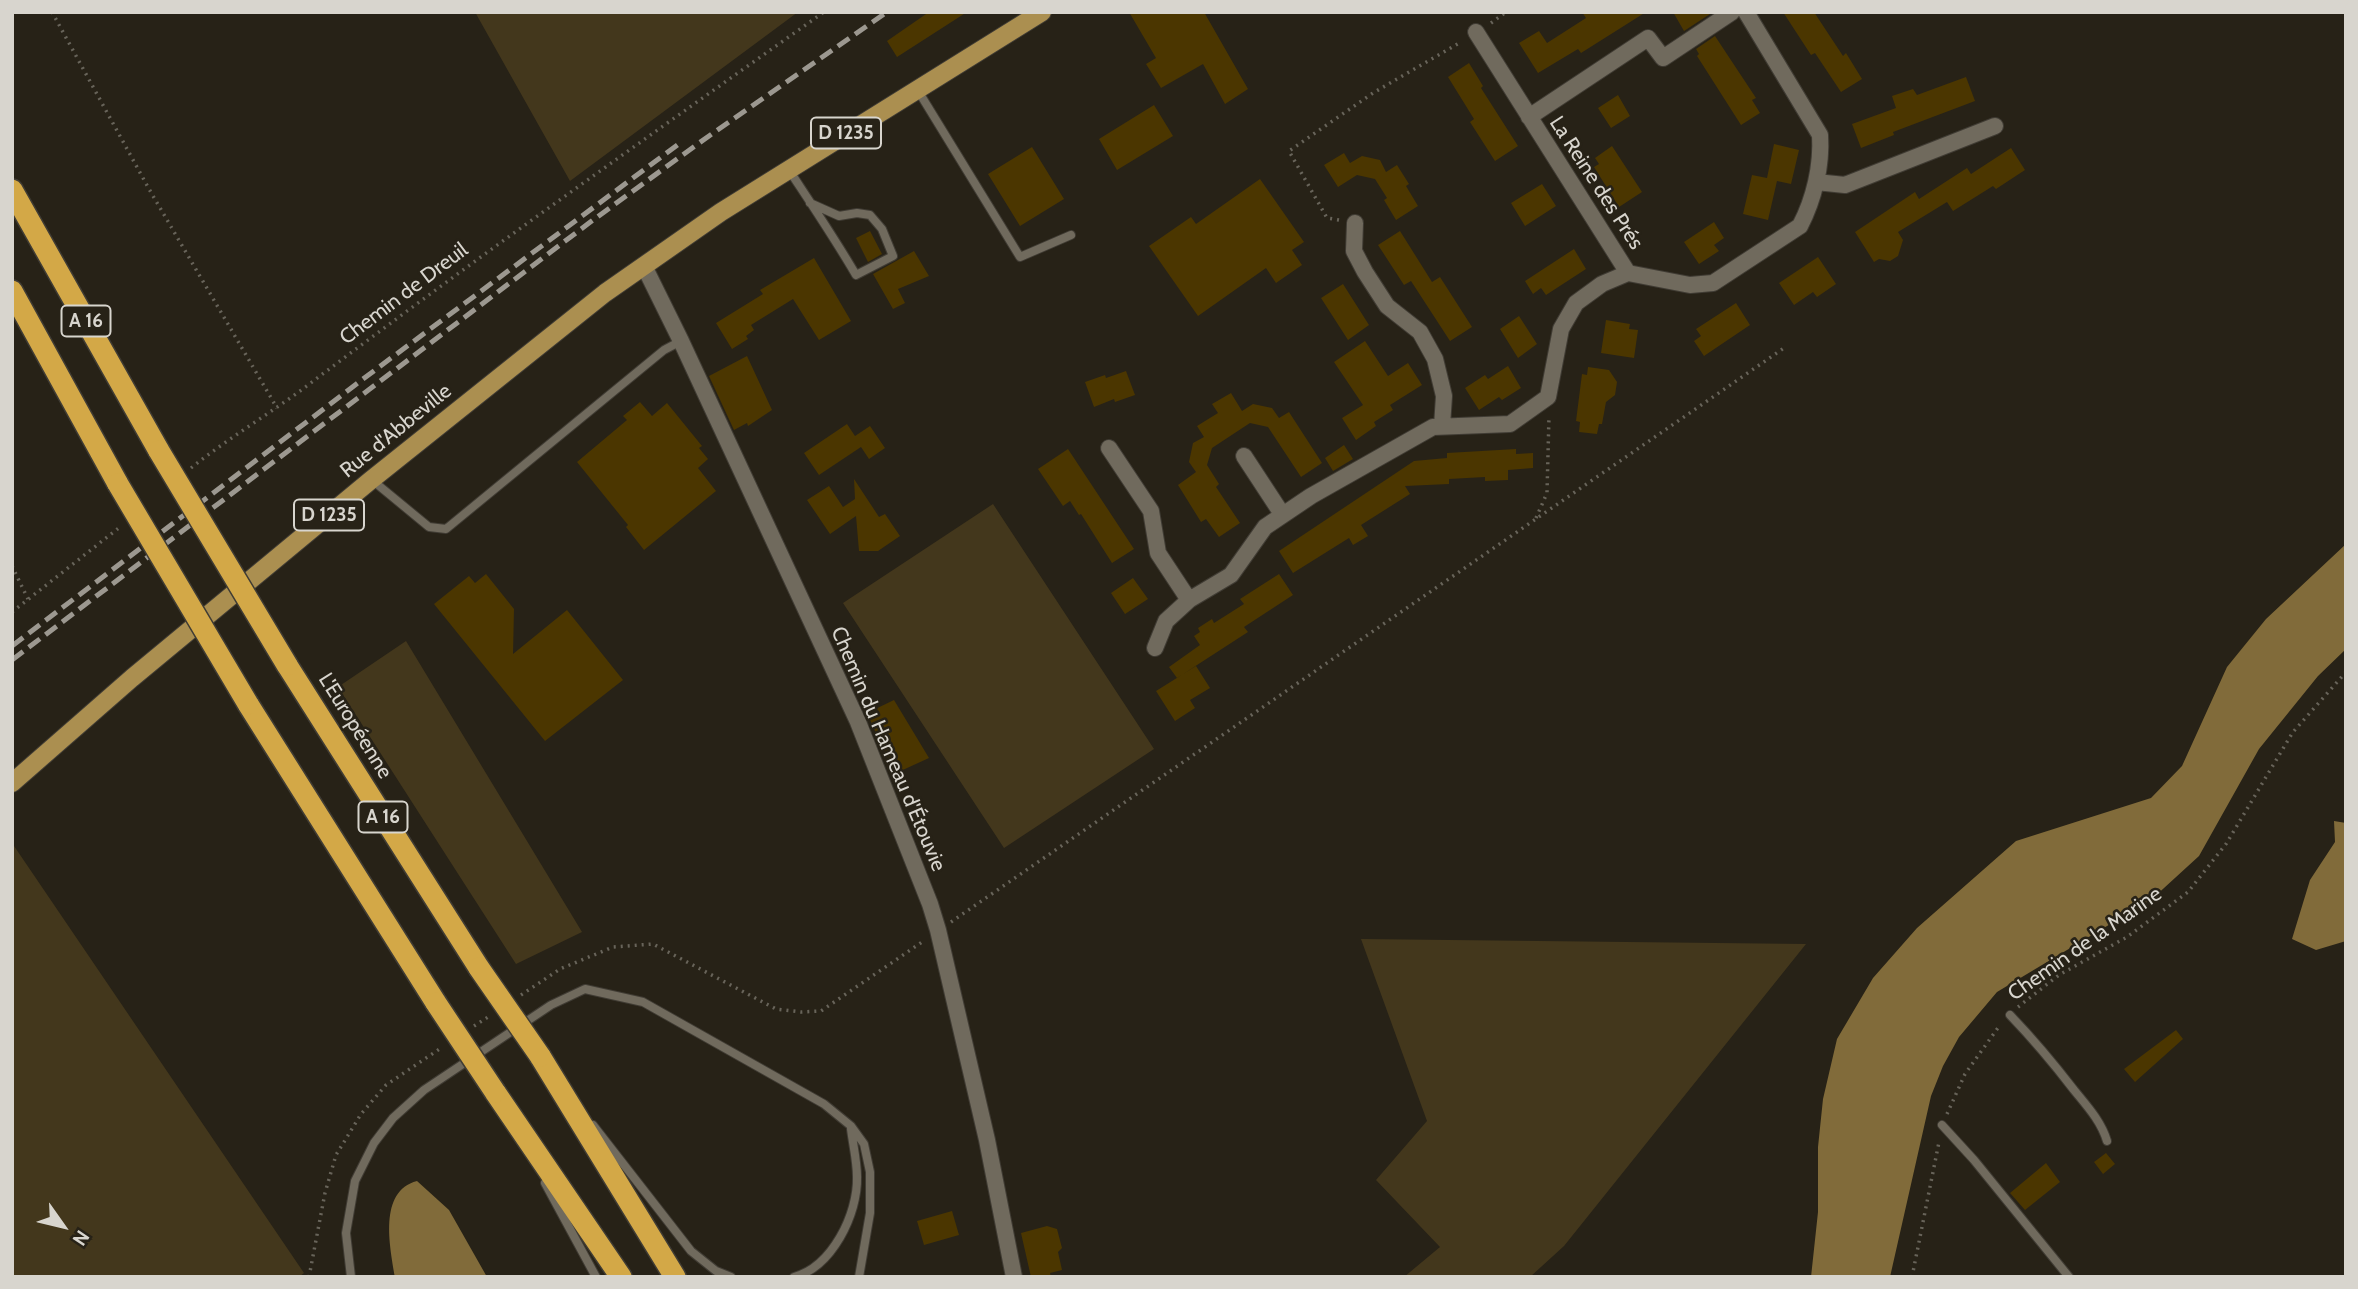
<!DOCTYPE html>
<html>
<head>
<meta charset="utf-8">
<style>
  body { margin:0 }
  #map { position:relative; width:2358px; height:1289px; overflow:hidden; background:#272217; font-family:Cabin,sans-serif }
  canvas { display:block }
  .frame { position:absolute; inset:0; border:14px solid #d8d5ce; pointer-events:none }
  .north { position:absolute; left:28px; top:1191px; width:70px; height:70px; -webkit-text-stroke:5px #272217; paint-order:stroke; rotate:124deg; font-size:19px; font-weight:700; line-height:28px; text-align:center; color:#d8d5ce }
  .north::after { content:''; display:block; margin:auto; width:24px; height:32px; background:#d8d5ce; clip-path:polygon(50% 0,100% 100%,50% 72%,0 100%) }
</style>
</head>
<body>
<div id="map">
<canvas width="2358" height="1289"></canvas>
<div class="frame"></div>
<div class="north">N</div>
</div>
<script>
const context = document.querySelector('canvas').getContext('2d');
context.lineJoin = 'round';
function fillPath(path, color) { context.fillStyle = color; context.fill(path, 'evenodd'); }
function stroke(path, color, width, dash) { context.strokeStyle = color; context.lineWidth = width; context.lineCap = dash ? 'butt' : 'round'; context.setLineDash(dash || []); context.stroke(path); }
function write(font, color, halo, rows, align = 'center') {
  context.font = font + ' Cabin,sans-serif'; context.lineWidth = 5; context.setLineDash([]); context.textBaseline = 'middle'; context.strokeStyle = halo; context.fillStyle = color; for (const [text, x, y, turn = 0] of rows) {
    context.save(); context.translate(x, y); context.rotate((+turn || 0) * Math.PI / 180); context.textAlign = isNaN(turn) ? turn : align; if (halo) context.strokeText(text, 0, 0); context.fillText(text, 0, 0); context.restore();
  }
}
fillPath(new Path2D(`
  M475,12H798L570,181Z
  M993,504L1154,749L1004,848L843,603Z
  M406,641L582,932L516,964L338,687Z
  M12,843L304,1273L299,1277H12Z
  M1361,939L1806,944L1564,1246L1530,1277H1404L1440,1247L1376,1180L1427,1121Z`), '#43371c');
fillPath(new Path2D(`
  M2346,544V649L2318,676L2259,749L2199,856L2152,899L1997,992L1959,1037L1943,1066L1931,1096L1890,1277H1811L1818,1212V1147L1823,1099L1837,1039L1873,978L1917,928L2016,841L2151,798L2182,766L2227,667L2266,619Z
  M2334,821L2346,823V941L2316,950L2292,939L2310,880L2335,842Z
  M417,1181L449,1210L487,1277H395C390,1247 378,1191 417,1181Z`), '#816b3a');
fillPath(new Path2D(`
  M929,12H967L897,57L887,41Z
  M1129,12H1204L1248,89L1225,104L1203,64L1161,88L1146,64L1156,58Z
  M1582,12H1646L1581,53L1578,49L1538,73L1519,43L1539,31L1547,43L1586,18Z
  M1673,12H1713L1684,31Z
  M1783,12H1814L1843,56L1846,53L1862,79L1841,92L1815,53L1811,55Z
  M1715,36L1756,98L1752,100L1760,113L1741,125L1697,56L1699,54L1696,49Z
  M1469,63L1483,86L1481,88L1518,146L1495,161L1470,122L1474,119L1448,77Z
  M1966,77L1975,101L1893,132L1894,135L1861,148L1852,124L1896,108L1892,96L1913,89L1917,95Z
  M1618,95L1630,116L1611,128L1598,108Z
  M1154,105L1173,136L1117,170L1099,139Z
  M1774,144L1799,150L1791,184L1777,181L1768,220L1743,214L1752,175L1767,178Z
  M1612,146L1642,192L1619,207L1594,167L1599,164L1595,158Z
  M1032,147L1064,199L1020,226L988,174Z
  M2011,148L2025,170L1996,189L1993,186L1953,211L1947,202L1898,232L1903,240L1898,256L1890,261L1879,259L1874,262L1855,232L1915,192L1919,199L1967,168L1971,174Z
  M1344,153L1350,163L1362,156L1380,160L1386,172L1397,165L1409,184L1406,186L1418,206L1396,220L1384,200L1387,198L1375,179L1357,175L1338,187L1324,165Z
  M1260,179L1304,242L1292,250L1302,265L1276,283L1266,268L1198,316L1149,246L1191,217L1196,224Z
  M1542,184L1556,206L1525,226L1511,203Z
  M1714,222L1724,238L1714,245L1719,251L1699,264L1684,242Z
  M870,231L882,254L868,262L856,238Z
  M1400,231L1432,282L1440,277L1472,327L1450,341L1411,281L1404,285L1378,245Z
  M1574,249L1586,269L1546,295L1541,288L1533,294L1525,281Z
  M914,251L929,276L898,289L905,303L893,309L873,274Z
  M1818,257L1836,284L1817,297L1813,292L1794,305L1779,283Z
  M814,258L851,321L819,340L793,299L751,325L754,330L746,336L748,339L732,349L716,323L763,294L760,290Z
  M1343,284L1369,325L1348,340L1321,298Z
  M1736,303L1750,325L1704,356L1694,341L1701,336L1696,329Z
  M1519,316L1537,344L1518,358L1500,329Z
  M1606,320L1630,324L1629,329L1638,330L1634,358L1601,353Z
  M1365,341L1388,376L1408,363L1422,385L1390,405L1393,410L1374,422L1376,426L1356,440L1342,418L1363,405L1334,362Z
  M747,356L772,410L748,426L747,423L734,430L709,376Z
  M1508,366L1521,388L1502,400L1499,397L1479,410L1465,388L1485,375L1488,379Z
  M1588,367L1609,370L1617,382L1615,395L1606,402L1602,424H1599L1597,434L1579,432L1580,422L1576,421L1582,374L1587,375Z
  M1126,371L1135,395L1115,402L1114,399L1094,407L1085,382L1105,375L1106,378Z
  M1231,393L1242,411L1253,404L1272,408L1279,418L1289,412L1322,463L1301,477L1268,427L1250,423L1212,448L1207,465L1219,484L1216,487L1240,523L1219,537L1206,519L1201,522L1178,485L1196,472L1189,462L1193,443L1204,437L1197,426L1218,413L1212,404Z
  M640,402L652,416L667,403L702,446L699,448L708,459L698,468L716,491L644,550L626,527L628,525L577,462L627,420L623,416Z
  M847,424L855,436L870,426L885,448L869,459L861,447L819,475L804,453Z
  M1344,445L1353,459L1333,471L1325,458Z
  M1068,449L1134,549L1112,563L1081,514L1079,515L1070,501L1063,506L1038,469Z
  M1516,449V454L1533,453V468L1508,470V480L1485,481V477L1449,479V484L1405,486L1410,494L1361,525L1368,536L1353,545L1349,538L1293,573L1279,551L1414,461L1447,458V453Z
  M854,479L879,517L885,514L900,536L878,551H859L856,516L830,534L807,500L829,486L843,507L855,499Z
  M486,574L514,609L513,654L567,610L623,680L545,741L434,604L469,576L475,583Z
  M1279,574L1293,595L1244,627L1248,632L1177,678L1169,667L1200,645L1194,636L1200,632L1198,628L1212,619L1214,623L1244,604L1240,599Z
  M1133,578L1148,599L1125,614L1111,593Z
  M1196,666L1210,688L1190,700L1195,708L1175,721L1156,691Z
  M894,700L929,758L894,774L867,713Z
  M2176,1030L2183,1039L2135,1082L2124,1069Z
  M2106,1153L2115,1164L2103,1174L2094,1162Z
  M2046,1163L2060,1182L2025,1210L2010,1193Z
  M952,1211L959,1235L924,1245L917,1221Z
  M1047,1226L1057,1229L1062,1248L1058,1252L1062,1270L1050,1273L1051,1277H1031L1021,1233Z`), '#4b3600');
const lane = new Path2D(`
  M917,89L1020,257L1071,235
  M789,170C812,205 835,239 856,275L893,256L882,229L870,215L857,213L839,216L810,203
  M372,480L429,527L446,529L664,350L681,341
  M2010,1015C2033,1039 2054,1064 2074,1090C2087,1106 2101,1121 2107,1141
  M593,1125L691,1251L716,1271L731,1277
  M1942,1125L1974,1160L2069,1277
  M545,1183L596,1277
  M351,1277L346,1233L355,1181L374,1143L393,1118L424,1090L551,1005L585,989L643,1002L824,1104L851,1126L864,1144L870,1172V1213L859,1277
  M794,1277C832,1267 858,1214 857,1177C857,1161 853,1145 851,1129`);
const street = new Path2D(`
  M1476,32L1628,273
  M1529,117L1648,38L1663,58L1732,12
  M1816,182L1845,185L1995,126
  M1355,223L1354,251L1365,272L1387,306L1420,332L1435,359L1444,396L1442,426
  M644,266L681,341L858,722L930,904L938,930L987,1140L1014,1277
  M1109,448L1151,511L1158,553L1189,600
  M1244,456L1282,514
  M1155,648L1166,621L1189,600L1231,575L1265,527L1311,496L1433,427L1510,424L1548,397L1561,329L1576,303L1602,284L1628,273L1690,285L1713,283L1800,226C1814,199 1822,166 1820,135L1746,12`);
const primary = new Path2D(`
  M12,783L132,678L371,480L605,293L721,212L1042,12`);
const highway = new Path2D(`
  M12,190L159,451
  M12,291L118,484
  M287,665L479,968
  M248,704L436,1003
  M540,1056L675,1277
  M495,1092L621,1277`);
stroke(lane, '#403c34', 10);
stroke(street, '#403c34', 18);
stroke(primary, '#403c34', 20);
stroke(highway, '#403c34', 24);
stroke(new Path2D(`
  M52,12L149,189L277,408
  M1491,23L1506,12
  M1339,220L1327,218L1289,151L1373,93L1461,42
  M191,468C231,436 276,410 316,379C483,253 653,133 824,12
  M1536,518L1547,493L1549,416
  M12,566L28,599
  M12,612L120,527
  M951,922L1784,348
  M521,995L560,969L613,947L653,944L776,1009L801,1012L821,1011L925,940
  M2018,1007L2059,975L2127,937L2188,892L2226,844L2293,732L2346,672
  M474,1026L488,1017
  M1947,1114L1965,1074L2000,1025
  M309,1277L325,1193L336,1155L361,1114L386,1085L441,1048
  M1912,1277L1939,1142`), '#68645a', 3.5, [2, 5]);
stroke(lane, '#706a5d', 8);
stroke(street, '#706a5d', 16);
stroke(primary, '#ab8f50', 18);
stroke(highway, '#d3a847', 21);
stroke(new Path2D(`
  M12,646L363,379L680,143
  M12,660L589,223L699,143L887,12`), '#9c9890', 5, [14, 7]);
const highwayBridge = new Path2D(`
  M159,451L287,665
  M118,484L248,704
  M479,968L540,1056
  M436,1003L495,1092`);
stroke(highwayBridge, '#403c34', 24, []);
stroke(highwayBridge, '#d3a847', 21);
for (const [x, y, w] of [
  [846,133,70],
  [86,321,49],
  [329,515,70],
  [383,817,49]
]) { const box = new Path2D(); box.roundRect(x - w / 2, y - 15.5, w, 31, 5); context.fillStyle = '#272217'; context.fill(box); stroke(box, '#d8d5ce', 2); }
write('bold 19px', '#d8d5ce', null, [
  ["D 1235",846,133],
  ["A 16",86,321],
  ["D 1235",329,515],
  ["A 16",383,817]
]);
write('21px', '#d8d5ce', '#272217', [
  ["La Reine des Prés",1596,183,57],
  ["Chemin de Dreuil",404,294,-37],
  ["Rue d'Abbeville",396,431,-39],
  ["L'Européenne",355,726,58],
  ["Chemin du Hameau d'Étouvie",888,749,67],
  ["Chemin de la Marine",2085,944,-35]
]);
</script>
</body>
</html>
